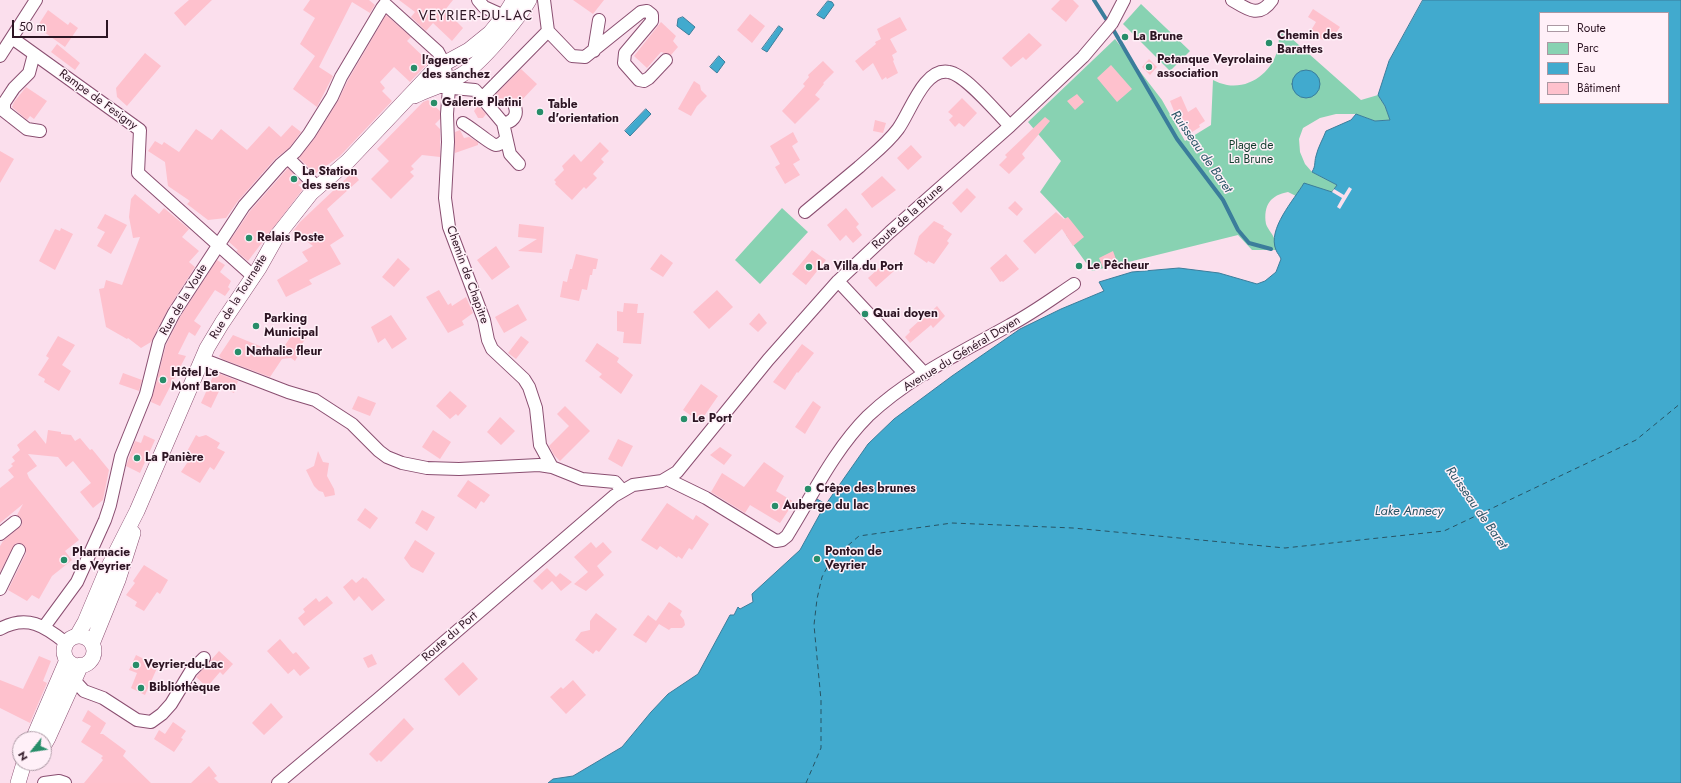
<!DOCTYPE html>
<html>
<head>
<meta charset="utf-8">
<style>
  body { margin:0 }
  #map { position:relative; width:1681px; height:783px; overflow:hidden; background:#fbdfed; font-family:Jost,sans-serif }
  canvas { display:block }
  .legend { position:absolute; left:1539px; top:12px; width:130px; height:92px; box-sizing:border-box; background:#fff0f8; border:1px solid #ab98a3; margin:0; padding:5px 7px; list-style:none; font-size:12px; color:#2d1523 }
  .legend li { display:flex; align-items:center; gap:8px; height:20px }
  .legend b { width:20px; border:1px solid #ab98a3 }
  .north { position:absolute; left:12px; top:731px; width:40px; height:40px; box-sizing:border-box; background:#fff0f8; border:1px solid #ab98a3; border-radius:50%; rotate:240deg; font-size:11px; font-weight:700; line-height:16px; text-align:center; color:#2d1523 }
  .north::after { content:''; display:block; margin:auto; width:14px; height:18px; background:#278d69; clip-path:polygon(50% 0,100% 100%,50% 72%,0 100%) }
  .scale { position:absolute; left:12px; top:20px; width:96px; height:18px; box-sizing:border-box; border:2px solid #2d1523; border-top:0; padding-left:5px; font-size:12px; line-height:14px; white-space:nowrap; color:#2d1523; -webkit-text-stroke:3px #fff0f8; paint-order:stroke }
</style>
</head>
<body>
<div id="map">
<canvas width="1681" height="783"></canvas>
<ul class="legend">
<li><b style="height:5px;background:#fff"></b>Route</li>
<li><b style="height:11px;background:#88d2b2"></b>Parc</li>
<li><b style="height:11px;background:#41aace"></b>Eau</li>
<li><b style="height:11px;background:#fec1cd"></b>Bâtiment</li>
</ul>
<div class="north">N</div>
<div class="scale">50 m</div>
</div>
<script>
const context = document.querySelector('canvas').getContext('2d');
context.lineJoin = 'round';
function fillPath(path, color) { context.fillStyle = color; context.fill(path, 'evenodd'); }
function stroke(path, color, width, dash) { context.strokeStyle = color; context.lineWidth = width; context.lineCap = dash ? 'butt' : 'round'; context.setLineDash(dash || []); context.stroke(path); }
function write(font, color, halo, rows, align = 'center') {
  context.font = font + ' Jost,sans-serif'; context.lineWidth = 3; context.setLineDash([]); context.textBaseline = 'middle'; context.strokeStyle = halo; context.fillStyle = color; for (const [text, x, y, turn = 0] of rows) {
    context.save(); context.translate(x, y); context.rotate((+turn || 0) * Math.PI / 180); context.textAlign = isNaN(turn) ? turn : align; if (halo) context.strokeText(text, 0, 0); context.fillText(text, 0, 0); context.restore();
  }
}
fillPath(new Path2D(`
  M1141,4L1190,51L1170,71L1123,24Z
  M1279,30H1282L1361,100L1378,95L1385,106L1390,120L1375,121L1356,114H1336L1320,118L1303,128L1299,139L1300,152L1305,164L1312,172L1337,185L1332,192L1302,187L1296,196L1288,192C1271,195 1263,205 1266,224C1268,230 1274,235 1275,241C1276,243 1276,247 1276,250H1252L1238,235L1092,271L1066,235L1071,225L1040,192L1061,161L1028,122L1115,39L1162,100L1185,141L1211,125L1213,80C1217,82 1222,84 1227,85C1251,89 1273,71 1278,48C1279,42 1279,36 1279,30Z
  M782,208L808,232L760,284L735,260Z`), '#88d2b2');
const water = new Path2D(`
  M1423,0H1681V783H548L553,779L573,776L622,747L651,712L668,694L698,674L730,615H734L738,607L740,609L753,602L752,594L800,550L821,512L811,506L815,498L826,504L868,444L894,419L952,376L1020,329L1061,309L1104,291L1099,282L1132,272L1179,268L1219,273L1257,284L1265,281L1276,272L1281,259C1280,256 1277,253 1276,250C1267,229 1294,200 1304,183L1332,192L1337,185L1312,172C1316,165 1314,163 1316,156C1318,147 1323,139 1326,131L1351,120L1356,114L1375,121L1390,120L1385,106L1378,95L1389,61ZM1540,13H1668V103H1540Z
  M828,1L832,2L834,5L824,19L817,15Z
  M683,17L695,27L689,35L677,26L678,19Z
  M779,26L783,29L767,52L762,49Z
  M719,56L725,62L717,73L710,67Z
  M1292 84a14 14 0 1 1 28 0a14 14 0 1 1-28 0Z
  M646,109L651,114L630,136L625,131Z`);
fillPath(water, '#41aace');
stroke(water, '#3b7d9b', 1);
fillPath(new Path2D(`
  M1349,187L1352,189L1340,209L1337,207L1342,198L1332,192L1334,189L1344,195Z`), '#fbdfed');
stroke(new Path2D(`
  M1094,0L1106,19
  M1114,31L1177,139L1223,200L1238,230L1249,243L1271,249`), '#3b7d9b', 4);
stroke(new Path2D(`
  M806,783L821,748V700L814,625L817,599L822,577L831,560L859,536L952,523L1073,528L1285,548L1444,531L1636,440L1681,403`), '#285465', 1, [5, 4]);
fillPath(new Path2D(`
  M189,0H212L185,26L174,13Z
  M310,0H369L375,5L370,13L352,2L319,67L333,76L317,107L293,89L315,56L300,44L315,18L303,10Z
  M399,0H453L445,10L463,28L452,41L433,23L426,31L411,17L415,12Z
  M573,0H604L593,14Z
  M1060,0H1073L1079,6L1066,22L1051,9Z
  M1313,9L1340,27L1335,34L1329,31L1323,40L1310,32L1316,22L1308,17Z
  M48,10L68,25L70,22L78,28L65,47L37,27Z
  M750,14L765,26L752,43L737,30Z
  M386,15L411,37L407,41L429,62L410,82L394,67L380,82L385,88L382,91L392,101L340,156L315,174L299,158L315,138L338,101L348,80Z
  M900,17L907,30L890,39L897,52L892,55L894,60L893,61L898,73L887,79L886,77L882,80L873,63L863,71L855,61L876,44L875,42L881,39L877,29Z
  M661,22L676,36L673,41L678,47L671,55L661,52L647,68L634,56Z
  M1029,33L1042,45L1026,60L1023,57L1011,67L1002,58Z
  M57,44L80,63L75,70L51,52Z
  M145,53L161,66L127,106L117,97L116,88Z
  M1149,59L1157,67L1150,75L1142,67Z
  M823,61L834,72L823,83L824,84L815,95L820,99L795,124L782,111L805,86L803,84L809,77L808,75Z
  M1111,65L1132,89L1117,102L1097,78Z
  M521,69L537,84L520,102L514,100L510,101L508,107L494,96Z
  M694,81L700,85L701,90L707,96L697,106L691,116L678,109Z
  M26,87L47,101L34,119L30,116L27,120L12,107L14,102Z
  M1077,94L1084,102L1075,110L1067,101Z
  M1181,96L1188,112L1196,107L1205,121L1199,125L1200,127L1189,134L1174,111L1170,101Z
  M962,98L977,113L964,127L959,123L955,127L949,120L953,116L948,112Z
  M428,100L440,111V119L435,124L440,129V157L422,155L411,166L414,169L410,172L414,176L391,199L371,179L389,161L377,149L423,102Z
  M479,106L486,114L483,118H478L474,111L477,107Z
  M1045,117L1050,121L1022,154L1025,158L1009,174L999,165L1007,157L1005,155Z
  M875,120L886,123L883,133L873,131Z
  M292,125L301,132L290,147L275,159L238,201L226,218L208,220L187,204L190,201L168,186L165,162L148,151L155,141L162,145L164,142L179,152L196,129L212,140L221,129L247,150L269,126L281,137Z
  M460,130L464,138L469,137L478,142V145L455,153V132Z
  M793,132L798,142L792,146L800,160L793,164L800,175L785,184L775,167L780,164L770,146Z
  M600,142L609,151L601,159L604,162L593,174L597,178L586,189L584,187L572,200L555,184L556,182L554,180L564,170L562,166L574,154L581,162Z
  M911,145L922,157L908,170L897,158Z
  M0,151L14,159L0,183Z
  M288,168L302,183L298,185L303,189L248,261L236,251L238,250L229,242L250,211Z
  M353,172L359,180L327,209L344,236L330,245L341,264L309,280L312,284L286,297L277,280L308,261L302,252L313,246L293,231L300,222Z
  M882,176L896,190L872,208L861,194Z
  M967,188L976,197L961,213L952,203Z
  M135,194L159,214L164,208L189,229L182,237L199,251L189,262L195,267L168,309L151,342L141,348L128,338L127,339L106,327L99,289L104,288L106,280L122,285L140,237L133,238L129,217L131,199Z
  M1015,201L1023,209L1017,216L1008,208Z
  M846,208L859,224L856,227L862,235L853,243L846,235L840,241L827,225Z
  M1056,212L1064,219L1068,217L1084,237L1073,246L1062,229L1035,254L1023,241Z
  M105,214L127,225L111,254L97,246L105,232L97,228Z
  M934,221L944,226L943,228L952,234L947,241L949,243L934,264L928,261L927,263L914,254L919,236Z
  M519,224L544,227L542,253L518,251L537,239L518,237Z
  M61,228L73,234L55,270L39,261L55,229L60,231Z
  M496,246L510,267L492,280L477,260Z
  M812,250L826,260L806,285L792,274Z
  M1113,251L1117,262L1103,268L1099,258Z
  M576,254L598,259L596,269H593L592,275H590L587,290L582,289L579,301L560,297L563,281L567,282L570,269H572Z
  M661,254L673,263L663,277L650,269Z
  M1006,254L1019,269L1003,282L1002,281L1000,282L990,268Z
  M398,258L410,269L394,287L382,277Z
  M217,260L225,265L220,272L231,281L228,287L230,289L225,296L215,290L194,321L201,326L195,336L189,332L178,354L186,356L160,406L151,402L166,345L180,317Z
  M887,261L894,271L876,287L868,278Z
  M439,290L448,305L451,303L452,306L466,297L473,313L462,321L464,325L448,333L426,297Z
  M717,290L733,307L709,329L693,312Z
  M624,303L638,304L637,313H644L641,344L623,343L624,332L617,331V311L623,312Z
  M518,304L527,320L504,333L495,317Z
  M937,306L945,316L933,328L931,325L910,343L905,337L910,332L909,330L919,321L920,322Z
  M759,313L767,323L758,332L749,324Z
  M391,315L407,339L392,349L385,338L378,343L371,327Z
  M296,329L307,337L298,349L301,351L295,361L291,358L282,359L270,377L222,359L219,356L233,335L279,354Z
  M58,336L75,345L62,365L71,371L59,391L44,382L45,379L38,375L49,358L46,356Z
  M521,336L529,342L516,359L508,353Z
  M597,343L619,358L617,362L633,375L621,394L599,377L602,374L585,361Z
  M802,344L814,353L798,373L797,372L785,390L773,382Z
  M215,372L238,381L234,393L221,387L211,408L201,403Z
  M123,373L142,380L139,391L119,384Z
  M701,384L718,396L700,422L683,410Z
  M450,391L467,406L458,416L456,414L450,419L436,406Z
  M358,396L376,403L370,416L352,409Z
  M813,401L821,407L805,434L795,427Z
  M565,406L590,431L560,461L554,455L549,446L569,426L557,414Z
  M500,417L515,431L501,445L487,432Z
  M35,430L46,444L48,430L61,432V434L71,435L75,441L80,438L90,450L92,449L109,470L103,500L93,508L80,492L91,483L73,461L66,467L58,457L28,454L37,466L27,473L29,478L79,540L65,551L72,560L52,576L39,599L32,595L27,601L8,590L26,553L25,546L19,543L15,544L0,572V546L3,541L22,525L21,518L17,515L23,504L0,523V488L14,477L8,470L13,466L11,464L15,461L12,457L20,450L17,445Z
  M433,430L451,442L440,459L422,447Z
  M144,435L155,440L140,473L126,466L135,441L141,443Z
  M196,435L199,437L206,435L220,443L217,448L225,452L214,470L210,467L200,483L181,472L189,460L184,457Z
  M618,439L633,446L622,467L608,459Z
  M720,447L732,455L724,465L710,455Z
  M318,451L323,462L329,463L327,476L334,489L335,495L325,497L323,492L319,491L314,486L306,470L314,466Z
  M764,462L784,476L776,491L794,502L780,523L750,505L745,513L711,492L722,473L744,487Z
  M468,480L490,495L484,503L481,501L476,509L457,496Z
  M667,503L693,520L696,515L709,524L692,550L689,548L682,559L678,556L677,558L660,546L657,550L641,540Z
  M365,508L378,518L370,529L357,520Z
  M422,510L435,517L427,531L415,523Z
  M415,540L435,553L423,573L411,567L404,558Z
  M591,542L596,548L603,542L612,552L597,566L604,575L586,591L574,584L588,572L574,557Z
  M144,565L168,580L160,594L157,592L144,611L135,606L137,602L126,595L135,583L133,581Z
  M547,568L556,577L560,573L572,582L561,591L552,581L542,590L533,581Z
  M363,577L365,579L366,578L385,600L372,611L359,596L354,601L343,587L352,579L356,583Z
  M327,596L333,603L304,626L298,618L305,612L303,609L316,598L319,602Z
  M669,602L682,611L680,615L684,620L685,625L682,628H671L669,630L659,624L646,643L633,635L648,615L656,621Z
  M596,613L617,629L599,652L596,650L593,654L575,640L581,632L590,630V621Z
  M280,639L293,654L296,652L310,668L300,676L294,669L288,674L267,651Z
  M219,651L233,664L223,675L220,672L207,687L196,677Z
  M372,654L377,664L368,668L363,658Z
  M136,655L158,666L145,695L131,688L137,673L129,670Z
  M39,656L51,661L43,681L47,683L30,723L0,708V680L23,689Z
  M463,662L478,679L459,696L444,679Z
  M573,680L586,695L566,714L550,697L561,687L563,689Z
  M271,703L283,717L264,735L252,723Z
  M88,710L106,723L100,734H103L126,751L123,756L151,783H84L103,760L101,758L103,756L81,742L91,726L82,721Z
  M404,718L414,729L381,762L379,760L377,762L369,754Z
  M173,722L186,731L181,738L183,739L174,752L154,739L159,730L165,734Z
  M209,766L217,776L214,778L219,783H191Z`), '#fec1cd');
const minor = new Path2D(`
  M478,0L484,7L504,16
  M1232,0C1247,9 1259,19 1272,0
  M385,4L438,52L444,63L449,88L447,114L448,142L445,198L449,227L484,320L488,340L492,349L524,379L529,387L536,408L540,445L552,467
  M548,31L572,56L585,57L641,12L647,11L652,15V21L625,53L624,63L639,80L644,81L649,78L666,60
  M12,38L140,130L138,173L254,277
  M594,51L599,20
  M34,54L29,73L14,88L4,103V111L27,129L40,131
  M0,56L36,0
  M442,87L475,90L482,98L548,31L544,0
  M482,98L503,123L510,154L519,164
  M463,123C469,126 492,145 496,145C500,145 503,142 506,139
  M503,123C512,123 518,116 515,107
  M289,159L317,187
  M805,212C823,197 841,182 859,167C872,155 887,144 898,129C910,113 924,67 949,72C966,75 997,113 1010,126
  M838,281L925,374
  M202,359L288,392L315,400L352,424L379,451L387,457L402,463L427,468L459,469L539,465L552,467L582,479L615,482L622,490
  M667,479L706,498L776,541L782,540L787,536C812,496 834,450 868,416C909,377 962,352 1010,325C1033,313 1053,298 1074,284
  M0,534L15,522
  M0,589L19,550
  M44,627L77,582L105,520L110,505L121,456L146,394L159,342L174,313L244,206L281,164L295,152L309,134L332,97L341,77L382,8L385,4
  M0,629C27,614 45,626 66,643
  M74,680L84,691L103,698L137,720L151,722L162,714L171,704L191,671L204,658
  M44,783L59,781L65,783
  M278,783L378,699L614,496L633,485L662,481L677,472L768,360L838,281L890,232L1010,126L1083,57L1112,23L1124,0`);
const major = new Path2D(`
  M414,96C430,88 448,84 463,74C481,63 518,19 529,0
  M77,636L85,622L106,572L137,511L207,348L222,323L259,268L277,236L311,193L348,161L436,68L469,50L490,33L504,16L514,0
  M64 651a15 15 0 1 1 30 0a15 15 0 1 1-30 0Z
  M92,644L118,580L133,533
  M33,739L67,660
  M44,745L48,738L81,665
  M18,783L24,763`);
stroke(minor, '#8a4f71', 14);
stroke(major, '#8a4f71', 16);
stroke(minor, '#fff', 12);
stroke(major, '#fff', 15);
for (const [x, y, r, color] of [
  [1125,37,4,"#278d69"],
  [1269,43,4,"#278d69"],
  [1149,67,4,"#278d69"],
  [414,68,4,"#278d69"],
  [434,103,4,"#278d69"],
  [540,112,4,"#278d69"],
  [294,179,4,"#278d69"],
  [249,238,4,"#278d69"],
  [1079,266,4,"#278d69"],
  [809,267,4,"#278d69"],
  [865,314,4,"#278d69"],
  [256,326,4,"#278d69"],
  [238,352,4,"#278d69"],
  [163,380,4,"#278d69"],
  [684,419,4,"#278d69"],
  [137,458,4,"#278d69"],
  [808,489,4,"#278d69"],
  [775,506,4,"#278d69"],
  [817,559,4,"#278d69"],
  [64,560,4,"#278d69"],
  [136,665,4,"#278d69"],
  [141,688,4,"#278d69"]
]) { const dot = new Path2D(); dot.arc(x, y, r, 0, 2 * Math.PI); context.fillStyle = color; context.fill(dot); stroke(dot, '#fff0f8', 1.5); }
write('bold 12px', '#2d1523', '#fff0f8', [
  ["Chemin des",1277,36],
  ["Barattes",1277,50],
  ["La Brune",1133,37],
  ["Petanque Veyrolaine",1157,60],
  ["association",1157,74],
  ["l'agence",422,61],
  ["des sanchez",422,75],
  ["Galerie Platini",442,103],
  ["Table",548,105],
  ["d'orientation",548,119],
  ["La Station",302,172],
  ["des sens",302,186],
  ["Relais Poste",257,238],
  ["Le Pêcheur",1087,266],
  ["La Villa du Port",817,267],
  ["Quai doyen",873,314],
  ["Parking",264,319],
  ["Municipal",264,333],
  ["Nathalie fleur",246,352],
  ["Hôtel Le",171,373],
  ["Mont Baron",171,387],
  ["Le Port",692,419],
  ["La Panière",145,458],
  ["Crêpe des brunes",816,489],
  ["Auberge du lac",783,506],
  ["Ponton de",825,552],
  ["Veyrier",825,566],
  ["Pharmacie",72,553],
  ["de Veyrier",72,567],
  ["Veyrier-du-Lac",144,665],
  ["Bibliothèque",149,688]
], 'left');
write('12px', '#2d1523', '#fff0f8', [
  ["Rampe de Fesigny",98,100,36],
  ["Route de la Brune",908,217,-42],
  ["Chemin de Chapitre",467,275,70],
  ["Rue de la Tournette",239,297,-58],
  ["Rue de la Voute",184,300,-59],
  ["Avenue du Général Doyen",962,354,-31],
  ["Route du Port",450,637,-41]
]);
write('12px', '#123d2d', '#fff0f8', [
  ["Plage de",1251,146],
  ["La Brune",1251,160]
]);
write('italic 13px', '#285465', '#fff0f8', [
  ["Ruisseau de Baret",1201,152,55],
  ["Ruisseau de Baret",1476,508,55],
  ["Lake Annecy",1409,512]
]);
context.letterSpacing = '1px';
write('14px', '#2d1523', '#fff0f8', [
  ["VEYRIER-DU-LAC",476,17]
]);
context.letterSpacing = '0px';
</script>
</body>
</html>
